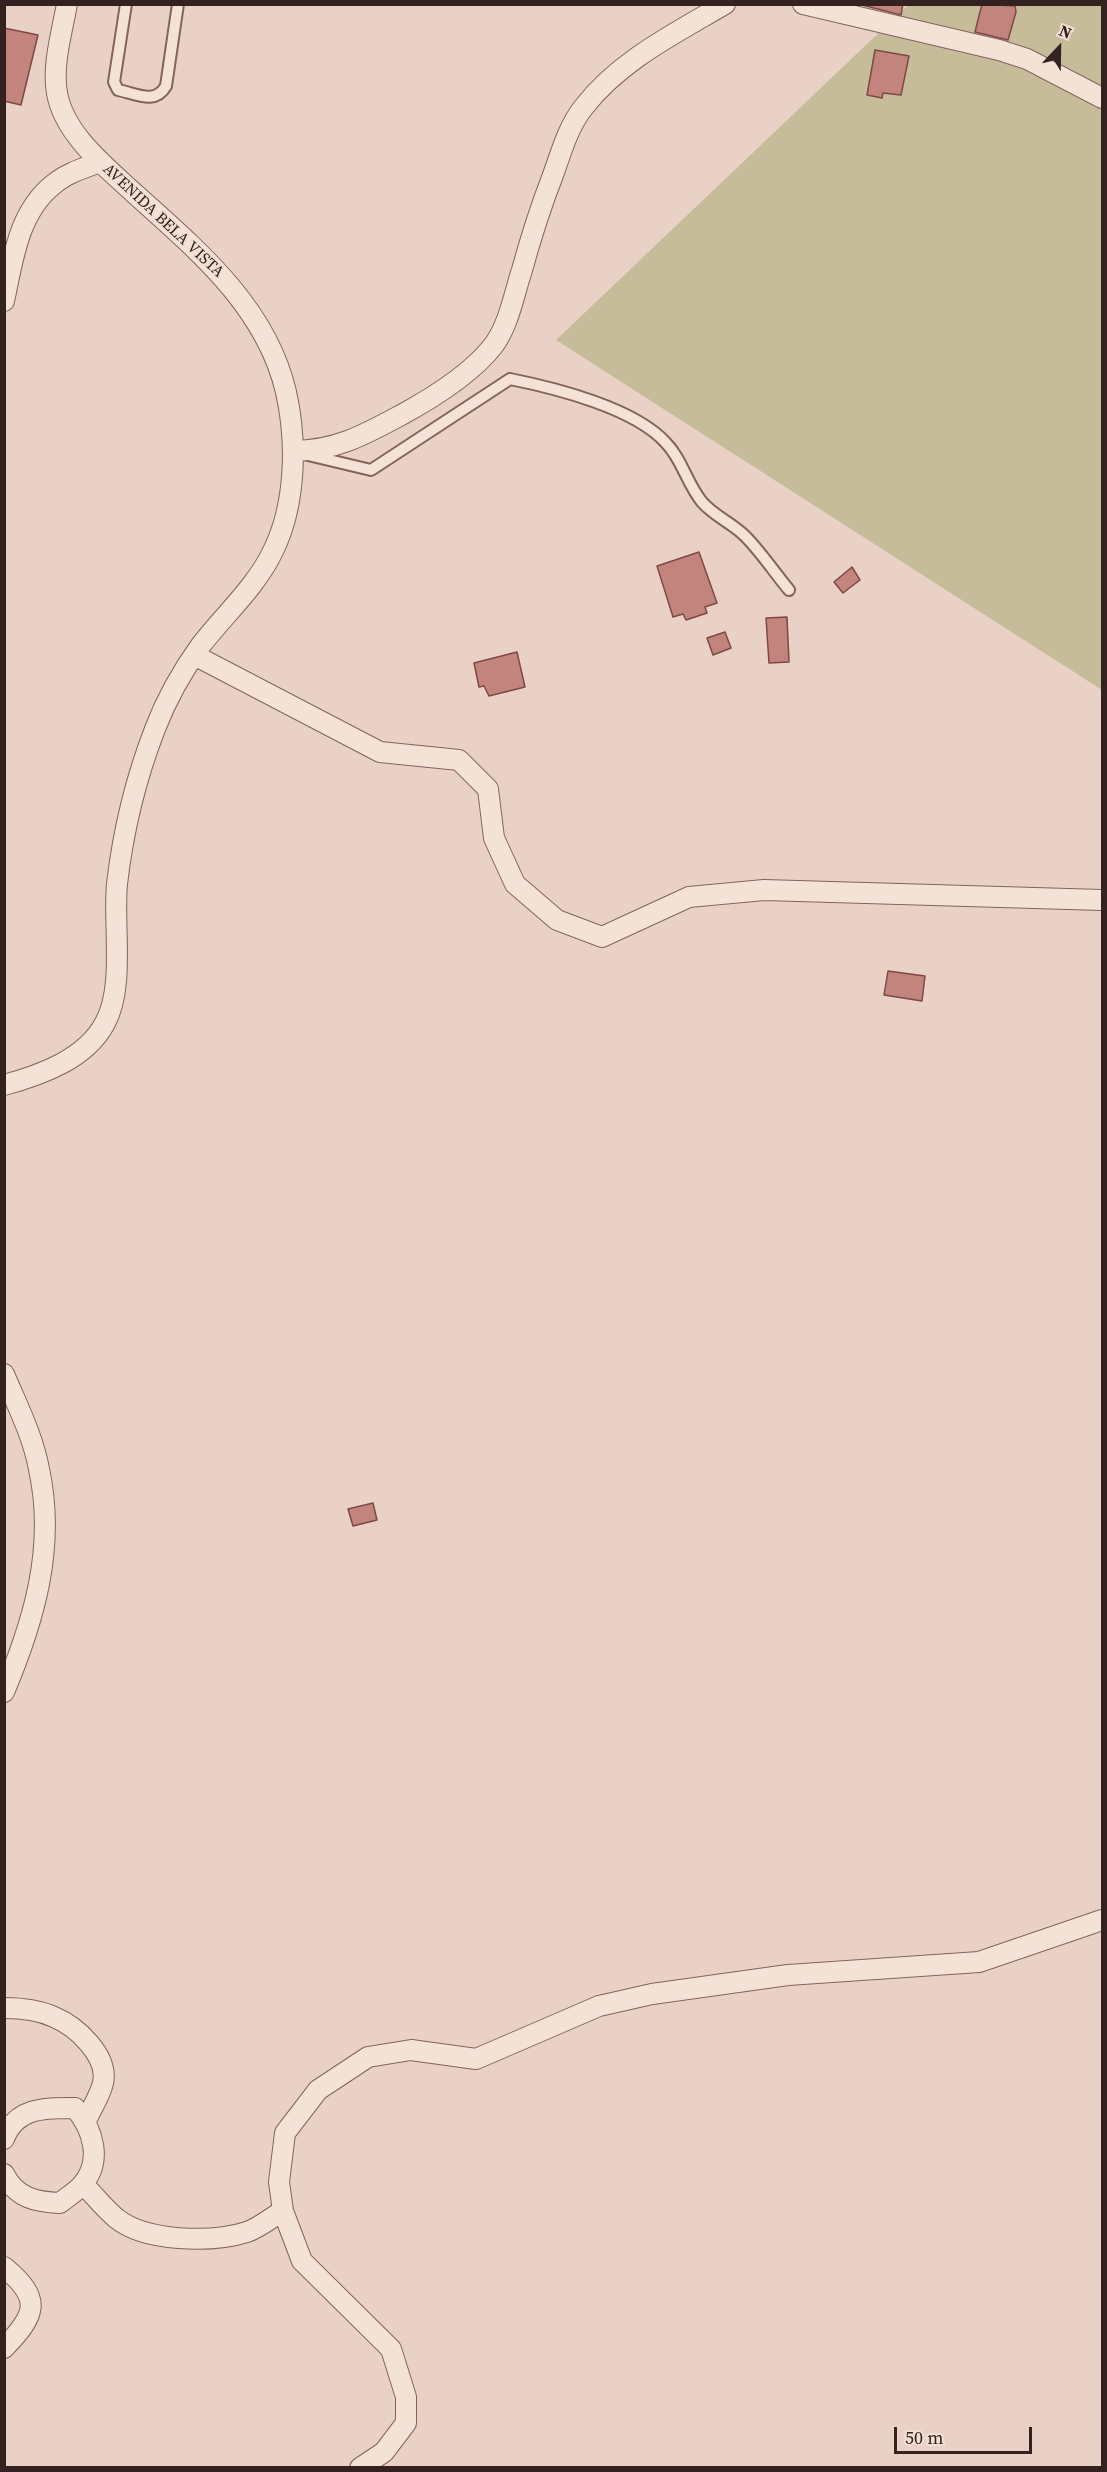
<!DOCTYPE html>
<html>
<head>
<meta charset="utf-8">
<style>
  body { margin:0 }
  #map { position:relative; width:1107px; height:2472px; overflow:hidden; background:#e9d2c5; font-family:"Source Serif 4",serif }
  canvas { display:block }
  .frame { position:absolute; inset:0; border:6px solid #33221f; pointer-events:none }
  .north { position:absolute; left:1029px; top:18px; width:60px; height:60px; -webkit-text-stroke:4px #f1dfd3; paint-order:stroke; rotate:22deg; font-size:16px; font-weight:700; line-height:24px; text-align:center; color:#33221f }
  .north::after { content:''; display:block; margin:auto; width:21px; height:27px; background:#33221f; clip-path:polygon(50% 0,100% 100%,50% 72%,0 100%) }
  .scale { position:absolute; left:894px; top:2427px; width:138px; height:27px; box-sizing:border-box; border:3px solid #33221f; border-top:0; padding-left:8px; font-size:18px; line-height:21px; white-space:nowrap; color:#33221f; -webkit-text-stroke:4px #f1dfd3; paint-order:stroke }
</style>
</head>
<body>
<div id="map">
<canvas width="1107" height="2472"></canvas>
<div class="frame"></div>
<div class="north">N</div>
<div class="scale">50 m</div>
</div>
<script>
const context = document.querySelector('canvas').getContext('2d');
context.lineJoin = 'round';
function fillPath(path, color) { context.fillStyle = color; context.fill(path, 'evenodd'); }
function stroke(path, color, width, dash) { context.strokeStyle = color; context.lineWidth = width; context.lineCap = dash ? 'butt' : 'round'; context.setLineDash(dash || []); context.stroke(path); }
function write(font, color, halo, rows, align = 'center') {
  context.font = font + ' "Source Serif 4",serif'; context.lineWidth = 4.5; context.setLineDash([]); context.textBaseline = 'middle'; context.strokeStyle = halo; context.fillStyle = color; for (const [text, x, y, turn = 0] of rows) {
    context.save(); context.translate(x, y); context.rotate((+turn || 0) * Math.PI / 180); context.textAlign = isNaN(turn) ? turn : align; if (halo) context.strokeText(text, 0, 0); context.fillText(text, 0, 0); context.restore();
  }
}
fillPath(new Path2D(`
  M908,5H1102V690L556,340Z`), '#c6bc9a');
const building = new Path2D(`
  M858,4H903L901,15Z
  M982,4L1015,6L1016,12L1008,40L975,32Z
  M4,28L38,35L21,105L4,101Z
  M875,50L909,56L901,95L883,93L882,98L867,95Z
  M699,552L717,603L705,607L707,613L686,620L683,614L673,617L657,566Z
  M852,567L860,580L843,593L834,582Z
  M787,617L789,662L769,663L766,618Z
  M725,632L731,648L713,655L707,638Z
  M517,652L525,687L489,696L484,686L479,687L474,663Z
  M888,971L925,976L922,1001L884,995Z
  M373,1503L377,1520L353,1526L348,1509Z`);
fillPath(building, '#c3847e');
stroke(building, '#7e4945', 1.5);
const lane = new Path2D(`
  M126,4L114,82L118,90C137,94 155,105 166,86L178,4
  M308,455L371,470L510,379C555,388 635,408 666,443C682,459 687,484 702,502C714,516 732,523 745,536C761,552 774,572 789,590`);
const street = new Path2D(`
  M803,4L999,50L1027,59L1102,98
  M4,301C13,260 18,212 54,184C67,173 84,168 100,162
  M293,451C336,451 366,434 403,414C434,397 471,374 493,346C509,325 514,294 522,270C531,237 541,206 553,175C561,153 568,127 583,108C619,61 674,34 725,4
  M194,655L380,752L459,760L488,789L494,838L515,884L557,920L602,937L689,897L764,890L1102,900
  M4,1085C41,1075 86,1059 105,1023C125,987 113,924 117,884C123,832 136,778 155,729C166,700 183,670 201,645C225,614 257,586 274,549C296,503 297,441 286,392C266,306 196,249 134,193C105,166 64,134 57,93C52,65 62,32 67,4
  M4,1374C17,1405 33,1436 39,1469C56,1547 34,1621 4,1692
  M4,2008C21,2008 39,2010 54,2017C76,2026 109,2056 103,2083C100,2096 91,2109 86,2121
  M4,2139C16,2107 45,2108 75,2108C93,2129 103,2161 82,2185C76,2192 67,2197 60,2203C36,2202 16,2198 4,2174
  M83,2184C94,2195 104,2208 116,2218C145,2242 212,2243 247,2232C259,2228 272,2217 283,2211
  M4,2267C43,2299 36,2315 4,2348
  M360,2468L384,2452L406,2423V2397L391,2349L302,2261L283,2211L279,2182L285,2133L318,2090L368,2057L411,2050L476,2059L599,2006L652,1994L788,1975L979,1962L1102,1920`);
stroke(lane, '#82645d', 14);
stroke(street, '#82645d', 22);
stroke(lane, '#f5e2d7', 10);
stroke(street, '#f5e2d7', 20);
write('16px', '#33221f', '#f1dfd3', [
  ["AVENIDA BELA VISTA",163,221,43]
]);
</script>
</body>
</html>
